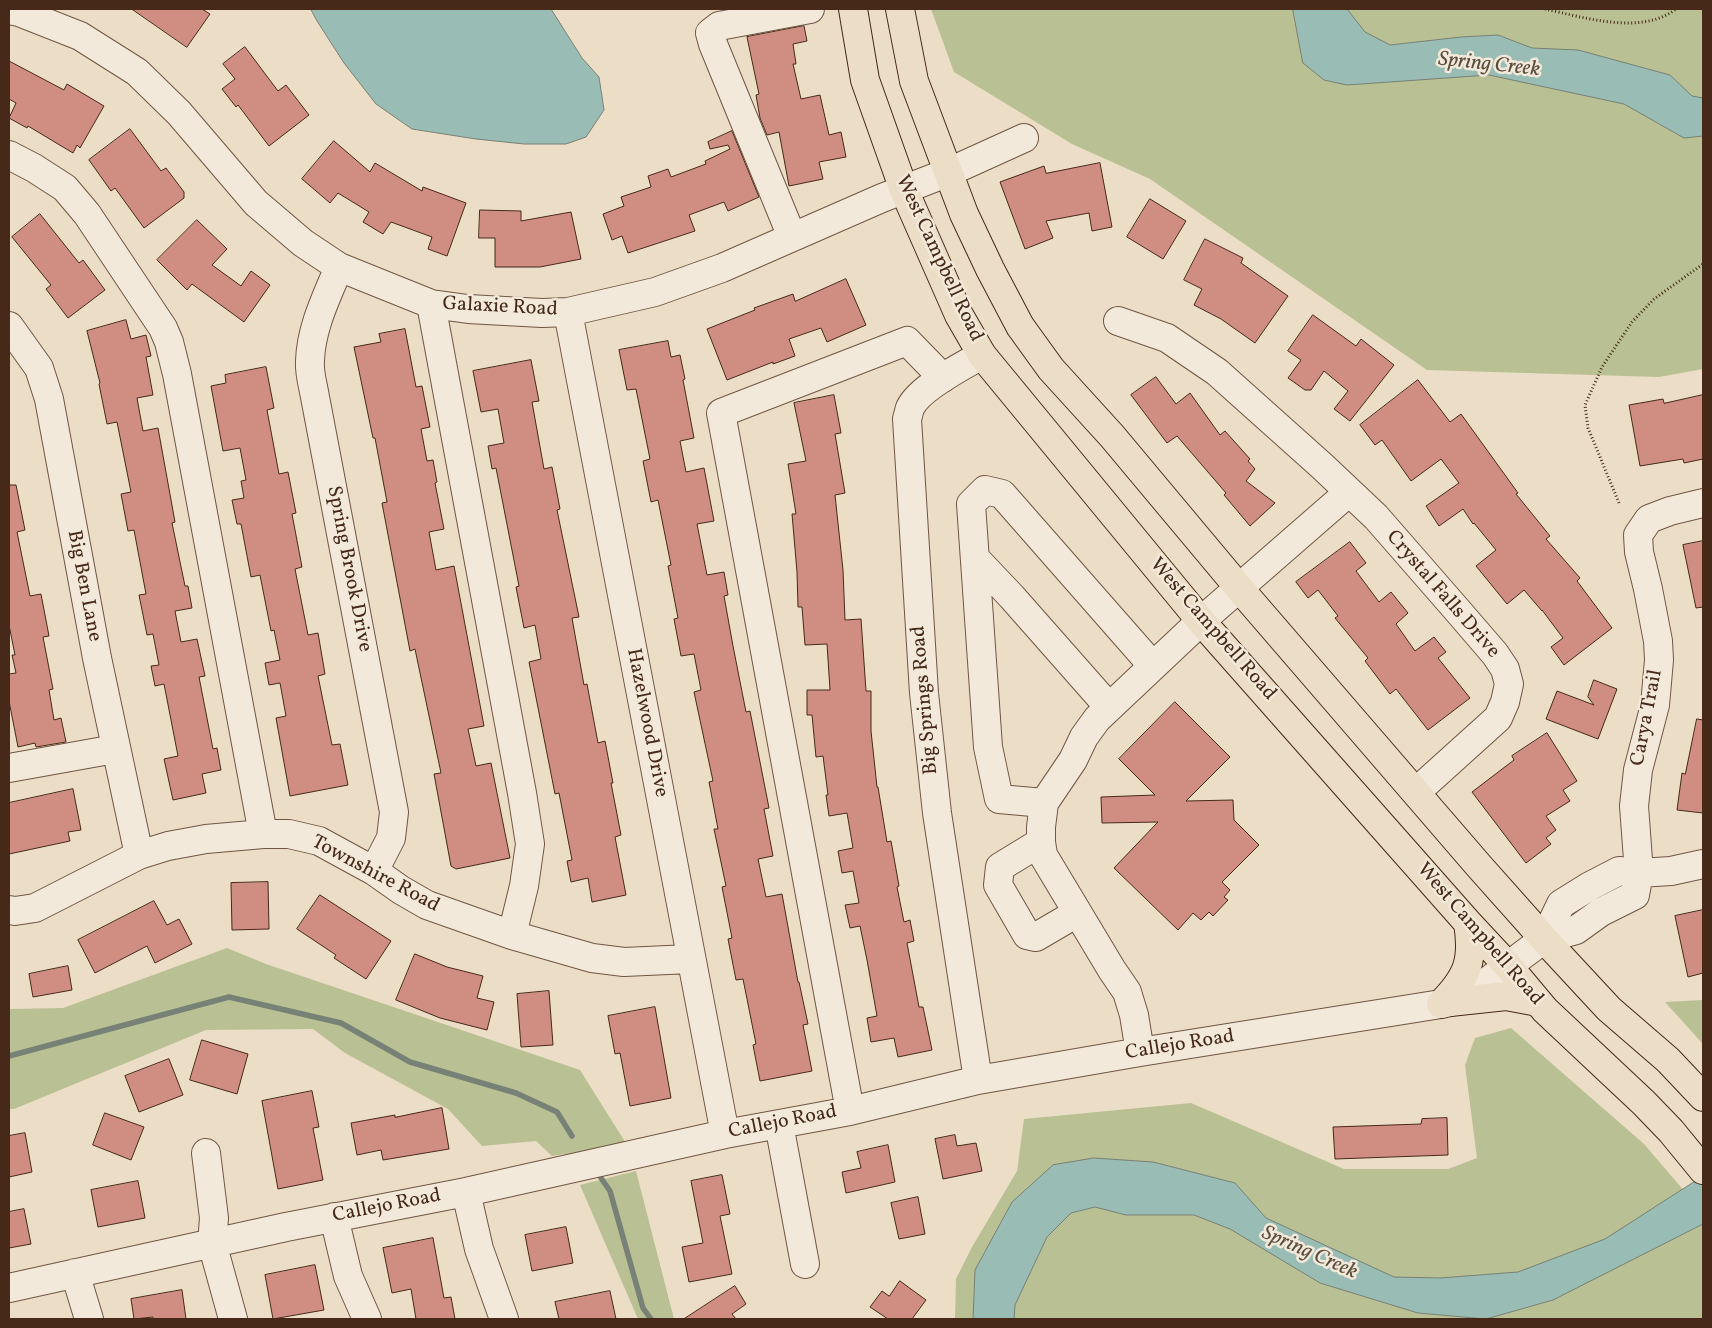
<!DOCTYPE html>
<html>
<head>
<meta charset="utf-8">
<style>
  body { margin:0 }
  #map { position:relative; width:1712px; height:1328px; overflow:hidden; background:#ecddc6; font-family:Vollkorn,serif }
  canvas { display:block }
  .frame { position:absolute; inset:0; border:10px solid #462918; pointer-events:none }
</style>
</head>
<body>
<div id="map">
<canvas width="1712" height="1328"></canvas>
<div class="frame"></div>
</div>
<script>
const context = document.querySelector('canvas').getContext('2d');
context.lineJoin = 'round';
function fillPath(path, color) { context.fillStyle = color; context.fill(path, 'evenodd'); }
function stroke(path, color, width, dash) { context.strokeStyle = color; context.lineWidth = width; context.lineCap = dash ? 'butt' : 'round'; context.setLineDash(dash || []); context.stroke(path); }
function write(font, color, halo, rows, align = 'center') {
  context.font = font + ' Vollkorn,serif'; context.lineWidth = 5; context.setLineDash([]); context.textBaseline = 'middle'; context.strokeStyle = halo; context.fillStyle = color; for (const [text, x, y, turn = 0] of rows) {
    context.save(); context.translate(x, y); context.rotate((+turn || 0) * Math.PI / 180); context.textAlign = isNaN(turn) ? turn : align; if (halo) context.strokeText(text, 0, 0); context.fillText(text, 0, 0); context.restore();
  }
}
fillPath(new Path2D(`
  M931,9H1703V369L1659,377L1427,370L1150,179L1072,144L954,72Z
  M227,948L266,964L580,1070L627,1145L552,1156L536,1141L482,1146L448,1109L345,1053L313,1029L206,1030L14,1109H9V1009L63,1008Z
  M1703,1000V1044L1665,1002Z
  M1511,1028L1644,1144L1703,1213V1319H955L956,1279L972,1247L1017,1171L1024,1119L1191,1103L1344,1169H1448L1477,1158L1465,1065L1475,1038Z
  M636,1171L674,1319H638L580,1185Z`), '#b9c093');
const water = new Path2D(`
  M311,9H551L582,58L599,77L604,110L586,137L566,144H524L476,139L412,129L376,104L344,63L317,21Z
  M1293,9H1347L1365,32L1390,45L1461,37L1498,35L1532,48L1578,50L1670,75L1692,96L1703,98V136L1684,138L1624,104L1489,75L1347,85L1324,80L1303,63Z
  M1094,1158L1153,1162L1235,1183L1266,1218L1394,1277L1440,1278L1518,1272L1605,1239L1703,1176V1224L1553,1300L1486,1319L1418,1313L1320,1283L1230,1229L1194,1215H1126L1095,1207L1071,1213L1047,1237L1015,1305L1014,1319H973L975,1270L1012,1202L1053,1165Z`);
fillPath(water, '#99bcb4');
stroke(water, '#788176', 1);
stroke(new Path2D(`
  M9,1056L229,997L341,1023L410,1062L516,1093L557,1112L572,1136
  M601,1178L610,1191L643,1308L651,1319`), '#788176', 5.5);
const building = new Path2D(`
  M132,9H202L210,14L187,47Z
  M804,26L807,41L793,44L796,64H793L801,99L820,95L829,135L841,132L846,157L819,162L823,179L789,186L779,132L767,135L760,118L756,95L759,94L747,37Z
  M245,47L278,91L286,85L309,115L269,146L238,105L236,107L222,89L235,79L223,64Z
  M9,61L64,90L67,84L104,106L80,148L77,145L73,153L28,126L27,128L9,118L16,103L9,99Z
  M130,129L161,171L166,168L184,192V198L144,228L115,188L111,191L89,160Z
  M732,131L759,197L728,211L724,202L689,215L695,231L628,253L622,236L612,240L603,214L624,206L621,197L651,187L648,176L668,169L671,177L706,164L705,161L730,149L728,145L710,149L708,142Z
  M334,141L370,172L375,163L422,191L423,187L466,203L447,256L428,249L432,237L391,222L383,234L363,222L369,212L338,193L330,203L302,179Z
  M1100,163L1112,227L1092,231L1089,213L1046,221L1053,238L1025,249L1000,182L1044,166L1046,173Z
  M1150,199L1186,221L1163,259L1127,237Z
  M480,210L521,211V221L571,212L581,259L540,267H495V238H479Z
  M40,214L79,263L83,260L105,290L68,318L46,289L51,285L12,237Z
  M197,220L227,249L212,265L241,286L251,271L270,285L244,322L192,284L187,290L157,260Z
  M1205,239L1243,258L1241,263L1288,296L1255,343L1221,319L1194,305L1202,289L1184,280Z
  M846,279L866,325L827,342L821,328L789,339L795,356L773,364V362L727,380L707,329L755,310L754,308L793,294L795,301Z
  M1313,315L1356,346L1361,339L1394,365L1350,421L1334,409L1348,391L1324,371L1311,390H1305L1288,378L1301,360L1288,351Z
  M126,320L131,339L146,335L151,356L146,357L153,395L137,398L143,431L158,428L175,522L172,523L185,586H188L192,608L175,611L181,642L197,639L205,676L199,677L213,749L217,748L221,770L202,774L206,793L173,800L164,759L178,756L164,684L155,686L151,666L159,665L153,634L147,635L139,595L146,594L134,530L128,531L121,494L131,492L117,422L107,424L99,384L100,383L87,331Z
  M405,329L416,387L422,386L430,427L421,429L427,461L433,460L437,482L435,483L444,529L429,532L436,570L454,566L484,726L468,729L476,766L491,763L510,858L456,869L451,866L434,774L441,773L415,649L410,651L382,503L387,502L375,438H373L354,347L381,342L379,334Z
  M668,341L671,357L680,355L685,379L683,380L694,438L680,441L686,472L704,468L714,521L697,524L707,575L724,572L728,595L724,596L733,646L746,712L750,711L769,808L764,809L773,856L758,859L766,897L782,894L798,982H799L808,1024L803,1025L812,1071L760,1081L753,1045L756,1044L743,979L736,980L728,939L732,938L722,887L726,886L714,829H718L709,782L713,781L694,692L701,690L694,654L681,656L674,619L678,618L668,566L671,565L658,500L651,502L643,461L650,459L636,389L627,390L619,350Z
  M531,360L539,401L532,402L544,469L552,467L560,509L557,510L579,617L572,618L584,685L587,684L598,743L605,741L613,783H611L621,835L615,837L626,895L592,902L588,878L571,882L567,861L572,860L559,793L555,794L529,662L541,659L535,625L524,628L516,587L519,586L496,468L492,469L488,446L504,443L498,409L481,412L473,371Z
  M266,367L274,408L267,410L279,474L288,472L296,513L292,514L302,567L295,569L308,635L318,633L325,674L318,676L332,745L340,744L348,785L290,796L276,718L286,716L280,683L269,685L265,663L280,660L274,630L271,631L260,575L251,577L241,524H237L232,500L244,498L241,481L246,480L240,448L223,451L211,386L226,383L225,375Z
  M1156,377L1176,404L1190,393L1220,435L1225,431L1250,459L1248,461L1255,469L1246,481L1275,503L1250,526L1224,495L1226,493L1177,436L1167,443L1131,395Z
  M1418,380L1450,422L1461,414L1518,493L1516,494L1550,536L1546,539L1580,578L1577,581L1612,628L1564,665L1551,647L1563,638L1542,610V611L1524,590L1507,604L1476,566L1496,550L1474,523L1473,524L1463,509L1439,526L1426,506L1459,483L1441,459L1411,481L1382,440L1375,445L1360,425Z
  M834,395L841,433L835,434L845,493L835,495L843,570L845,620L861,619L866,691H871V731L877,787H878L887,842L891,841L899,886L897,887L904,922L910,920L914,941L907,943L919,1007H923L932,1050L898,1057L894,1038L871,1042L867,1018L877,1016L867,960L860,926L850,928L845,905L859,903L853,871L842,873L838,851L853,848L847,813L829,816L826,795H828L823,756L816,757L812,715H807V690H830L827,644L805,645L802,607H798L797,572L792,514H796L788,464L806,461L794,403Z
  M1703,395V459L1684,463L1683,459L1640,466L1629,405L1663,399L1664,403Z
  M9,485H16L25,530L17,532L30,596L41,594L49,636L43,637L53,689L49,690L54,720L61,718L66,742L36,747L35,743L18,747L9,701V674L16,673L12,655H15L9,625Z
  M1703,541V607L1696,608L1683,545Z
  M1350,542L1366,563L1356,571L1379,602L1391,592L1408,613L1396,624L1415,651L1434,637L1446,652L1438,658L1470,698L1428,730L1396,689L1390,694L1365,661L1368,658L1335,618L1338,616L1318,590L1308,598L1296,582Z
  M1594,680L1617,689L1598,739L1546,719L1557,691L1594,705L1588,697Z
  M1175,702L1230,757L1186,801L1233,800L1234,820L1259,845L1222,882L1230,890L1224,897L1228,900L1213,916L1209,912L1201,920L1193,913L1178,930L1114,868L1158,822L1102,823L1101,797L1155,795L1119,759Z
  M1697,719L1703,720V813L1677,810L1682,773L1685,774Z
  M1547,733L1577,781L1563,790L1570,801L1546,816L1556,830L1546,838L1551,844L1526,863L1472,792L1514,760L1512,756Z
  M73,789L81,830L68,832L70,841L9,854V803Z
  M268,882L269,929L232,930L231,883Z
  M320,895L391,941L366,979L334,958L336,955L297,929Z
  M154,901L167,925L179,919L192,944L155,963L147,946L95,973L78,940Z
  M1703,910V973L1688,977L1675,916Z
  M415,954L447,967L483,976L477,998L494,1002L487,1030L440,1018L396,1000Z
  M68,966L72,990L33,997L29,974Z
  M549,991L553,1045L521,1047L517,994Z
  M655,1007L671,1098L630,1106L620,1053L615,1054L608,1016Z
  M202,1040L248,1054L237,1094L190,1080Z
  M169,1059L183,1095L139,1112L125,1076Z
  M312,1091L319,1127L313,1128L323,1180L278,1189L262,1101Z
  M442,1108L449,1149L383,1160L381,1150L357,1155L351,1123L395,1115V1117Z
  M105,1113L144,1127L131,1160L93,1145Z
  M1447,1118L1448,1155L1335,1159L1333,1127L1421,1124L1422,1119Z
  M25,1133L32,1172L9,1177V1136Z
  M955,1135L957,1146L976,1143L982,1171L943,1179L935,1139Z
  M888,1145L895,1182L846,1193L842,1172L861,1168L857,1152Z
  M722,1175L730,1214L720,1216L732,1274L689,1282L682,1247L703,1243L691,1181Z
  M138,1181L145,1218L98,1227L91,1190Z
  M918,1197L925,1234L899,1239L891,1203Z
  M24,1209L31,1244L9,1248V1212Z
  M566,1227L573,1263L532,1271L525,1235Z
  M433,1238L444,1298L451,1297L455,1319H416L411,1289L392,1293L383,1248Z
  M315,1265L324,1310L273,1319L265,1275Z
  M900,1281L926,1300L912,1319H888L870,1307L882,1291L889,1296Z
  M735,1286L746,1304L732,1314L736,1319H684Z
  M182,1290L186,1319H153V1317L134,1319L131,1299Z
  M610,1291L616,1319H559L555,1302Z`);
fillPath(building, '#d08e82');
stroke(building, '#462918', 1);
const minor = new Path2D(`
  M9,10L19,12L80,36L137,72L179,113L256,203L303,243L339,267L431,304L468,309L542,313L568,312L655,292L722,268L882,198L949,172L1024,138
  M9,155L34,168L65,188L87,214L163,328L169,342L177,374L263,834
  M792,237L713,44L710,33L719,26L810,9
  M339,267C326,298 311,328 310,361C309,373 313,385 315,397L394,812L391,838L374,871
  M431,304L522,793L530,844L524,886L512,935
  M568,312L725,1134
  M1118,321L1167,338L1217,372L1322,466L1376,517L1458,611L1495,654L1505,669L1509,684L1505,702L1498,718L1416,792
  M9,326L39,368L49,399L97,658L139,855
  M975,558L1012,597L1109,707
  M9,768L115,749
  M1044,803L999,799L988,747L971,504L985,490L1002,494L1153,666
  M1041,842L1000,867L998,885L1027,935L1036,937L1077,913
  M9,910L15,911L35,908L139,855L168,846L206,839L263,834H289L319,841L374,871L401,890L427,905L512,935L592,958L624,962L690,959
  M1544,939L1561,904L1590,886L1619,871L1639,873L1671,871L1703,864
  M1140,1052L1134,1015L1127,992L1112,970L1043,855L1041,842V827L1044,803L1073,760L1084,737L1097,719L1201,621L1349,492
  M978,1080L937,813L924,693L907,419C908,416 909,411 910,408C919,388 964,365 982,355
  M850,1111L721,413L907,341L943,378
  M779,1124L805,1264
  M206,1153L214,1218L212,1243L233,1319
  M466,1192L479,1249L504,1319
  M334,1217L348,1276L367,1319
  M75,1273L89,1319
  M9,1288L286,1227L466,1192L725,1134L850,1111L978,1080L1140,1052L1441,1004L1450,1002L1476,990L1544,939L1576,930L1601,912L1635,895L1639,873L1634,806L1638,770L1655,705L1659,660L1658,641L1648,589L1639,552L1638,535L1649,519L1670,511L1703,503`);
const major = new Path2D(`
  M853,9L865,80L904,190L959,315L982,355L1201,621L1468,923L1509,967L1545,1010L1644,1103L1671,1131L1703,1170
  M900,9L914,81L964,214L990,269L1020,326L1051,369L1112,436L1240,589L1479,866L1544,939L1609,1009L1668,1060L1703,1097
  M1450,1002L1506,996L1538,1002
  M1441,1004C1468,977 1474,960 1468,923`);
stroke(minor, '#705644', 30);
stroke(major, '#462918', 30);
stroke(new Path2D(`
  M1545,9C1583,17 1641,36 1676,9
  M1619,503L1588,428L1585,405L1602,367L1632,322L1654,299L1703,264`), '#462918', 3, [1, 2.5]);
stroke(minor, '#f3e9da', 28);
stroke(major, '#ecddc6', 28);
write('20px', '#462918', '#f3e9da', [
  ["West Campbell Road",938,259,65],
  ["Galaxie Road",500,308,3],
  ["Spring Brook Drive",348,569,79],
  ["Big Ben Lane",83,586,79],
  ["Crystal Falls Drive",1442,595,49],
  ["West Campbell Road",1212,630,49],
  ["Big Springs Road",926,700,-95],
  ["Carya Trail",1648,718,-79],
  ["Hazelwood Drive",646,723,79],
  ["Townshire Road",375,875,28],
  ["West Campbell Road",1479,935,49],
  ["Callejo Road",1180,1046,-9],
  ["Callejo Road",783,1123,-11],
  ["Callejo Road",387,1207,-11]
]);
write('italic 21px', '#5b4e3f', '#f3e9da', [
  ["Spring Creek",1489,66,6],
  ["Spring Creek",1309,1254,24]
]);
</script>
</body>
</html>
